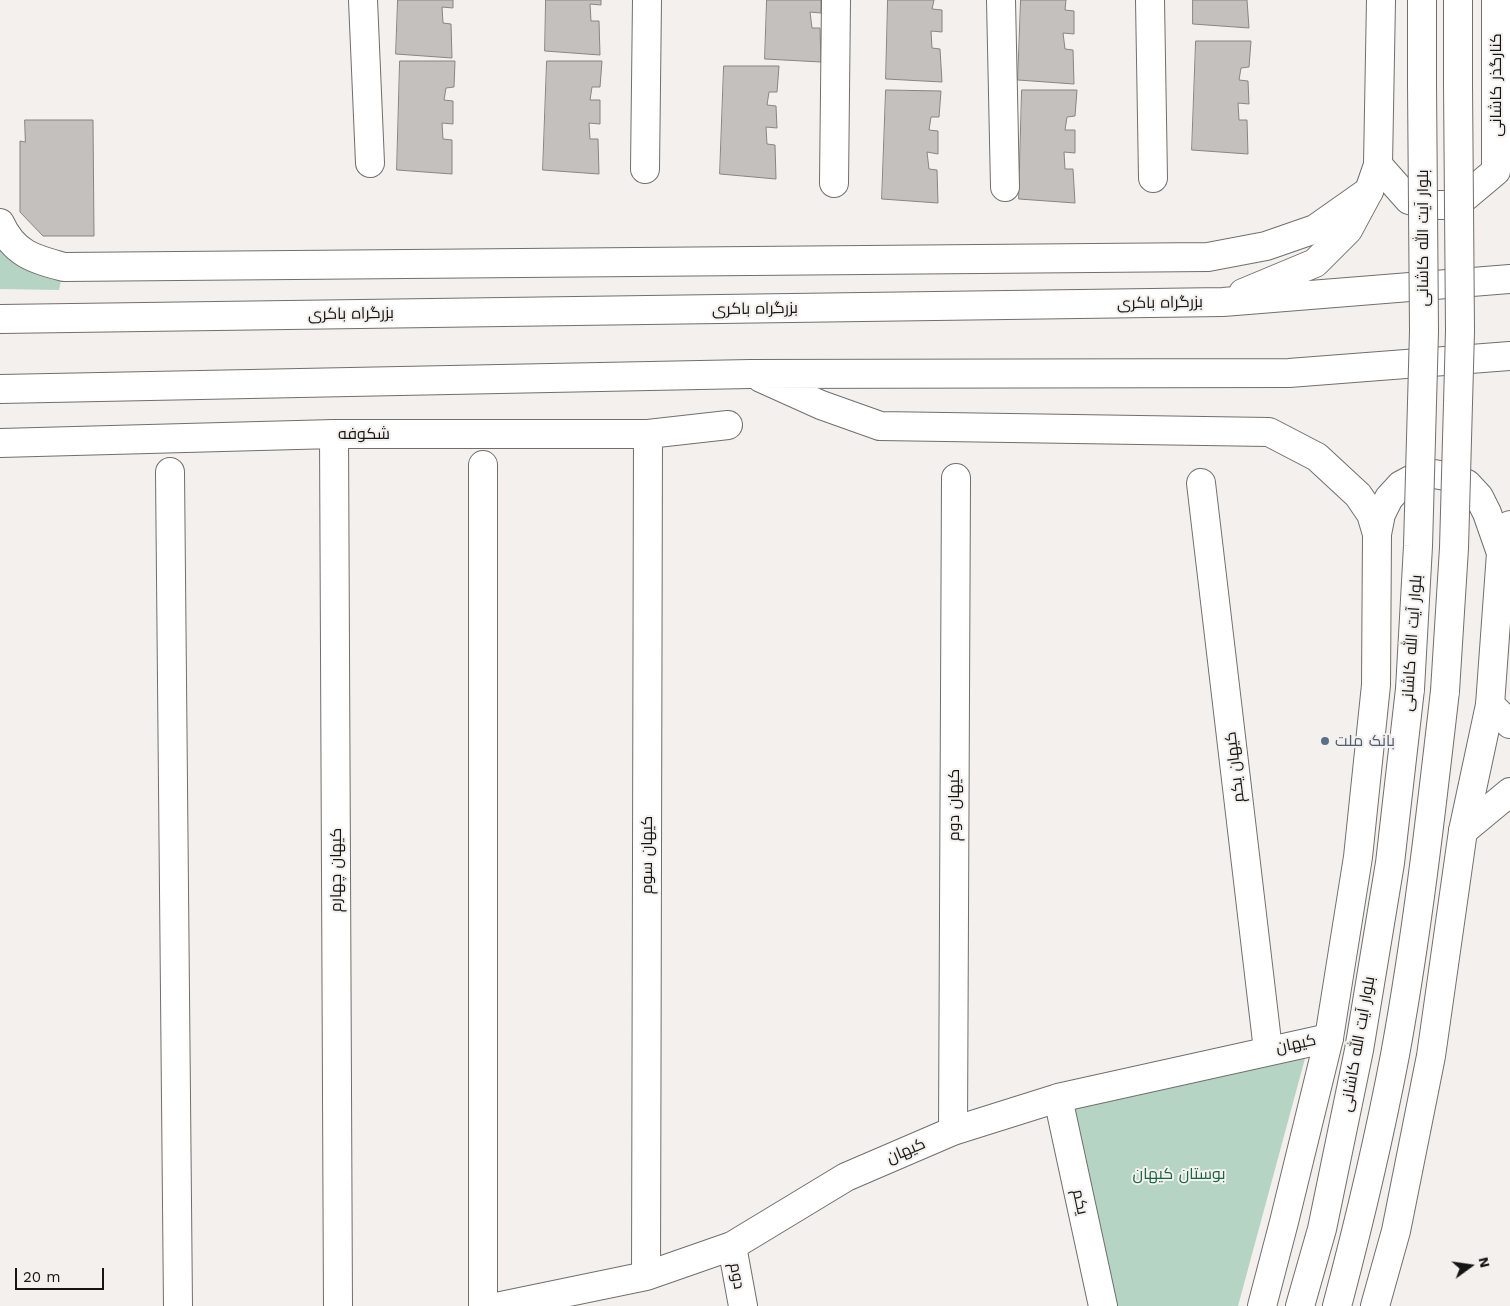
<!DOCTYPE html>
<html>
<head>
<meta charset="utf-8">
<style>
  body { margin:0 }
  #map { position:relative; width:1510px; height:1306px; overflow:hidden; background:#f3f0ed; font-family:"Work Sans",sans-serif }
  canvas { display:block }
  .north { position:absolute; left:1445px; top:1241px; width:50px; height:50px; -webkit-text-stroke:4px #f3f0ed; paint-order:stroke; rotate:76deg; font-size:14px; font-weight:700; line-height:20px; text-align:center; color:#161514 }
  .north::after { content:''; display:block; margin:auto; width:18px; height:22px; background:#161514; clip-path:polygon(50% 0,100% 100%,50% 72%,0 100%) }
  .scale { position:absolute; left:15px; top:1268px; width:89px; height:22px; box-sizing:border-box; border:2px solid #161514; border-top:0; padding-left:6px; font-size:15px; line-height:18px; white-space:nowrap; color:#161514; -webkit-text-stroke:4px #f3f0ed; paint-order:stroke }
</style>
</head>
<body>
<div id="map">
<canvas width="1510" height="1306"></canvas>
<div class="north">N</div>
<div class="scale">20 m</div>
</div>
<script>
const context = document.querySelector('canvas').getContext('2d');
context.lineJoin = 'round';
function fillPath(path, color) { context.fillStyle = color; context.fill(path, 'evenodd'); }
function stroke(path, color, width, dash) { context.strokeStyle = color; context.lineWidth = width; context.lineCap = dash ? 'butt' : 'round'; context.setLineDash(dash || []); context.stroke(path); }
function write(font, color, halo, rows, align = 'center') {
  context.font = font + ' "Work Sans",Cairo,sans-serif'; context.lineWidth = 4; context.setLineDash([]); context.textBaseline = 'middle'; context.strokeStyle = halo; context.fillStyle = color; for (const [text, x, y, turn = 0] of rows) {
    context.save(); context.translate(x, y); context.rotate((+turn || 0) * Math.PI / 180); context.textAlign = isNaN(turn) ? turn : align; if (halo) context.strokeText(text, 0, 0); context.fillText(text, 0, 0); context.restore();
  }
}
fillPath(new Path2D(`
  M0,245L62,275L59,290L0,289Z
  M1307,1051L1238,1306H1113L1071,1104Z`), '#b5d4c3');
const building = new Path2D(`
  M398,0H453V8L442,7L443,23L451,24L452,58L396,54Z
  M546,0H601V5L590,4L591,21H599L600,55L545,51Z
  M767,0H821V13L810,12L812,28H820L821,62L765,59Z
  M888,0H934L932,9L942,10V32L931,31L932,48L940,49L942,82L886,79Z
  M1021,0H1066L1065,10L1074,11V34L1063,33L1065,49L1073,50L1074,84L1018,80Z
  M1193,0H1247L1249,28L1193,24Z
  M1196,41H1251L1249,67L1241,68L1239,80L1248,81L1249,104L1238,103L1239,120H1247L1248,154L1192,150Z
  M400,61H455L454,87L446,88L444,100L453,101V124L442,123L443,139L452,140V174L397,170Z
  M547,61H602L600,87H592L590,100H600V124L589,123L590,139H598L599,174L543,170Z
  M724,66H779L777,92H769L767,105L776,106L777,128L766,127L767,144L775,145L776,179L720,174Z
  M886,90L941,91L939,117H931L929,130L938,131V154L927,152L929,169L937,170L938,203L882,199Z
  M1022,90H1077L1075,116L1067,117L1065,130H1075V153L1064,152L1065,169H1073L1075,203L1019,199Z
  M25,120H93L94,236H43L20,212V141L25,142Z`);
fillPath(building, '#c3c0be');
stroke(building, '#878582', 1);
const minor = new Path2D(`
  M363,0L370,163
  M1001,0L1005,187
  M1150,0L1153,178
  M645,169L647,0
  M834,183L836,0
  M334,434L338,1306
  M0,443L334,434H648L728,425
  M170,472L178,1306
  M1201,483L1268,1050
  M1490,705L1510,724
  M1463,831L1510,792
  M1058,1098L1103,1306
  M953,1131L956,478
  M732,1246L743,1306
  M646,1276L648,434
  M483,1306V465
  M501,1306L646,1276L732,1246L846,1177L953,1131L1058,1098L1329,1038`);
const major = new Path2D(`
  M1381,0L1378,165L1409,200L1428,205H1447L1465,197L1496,171V0
  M1422,0V84
  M1458,84V0
  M0,223C14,254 34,259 64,267L1208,257L1266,246L1315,229L1369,191
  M1262,1306L1284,1222L1329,1038L1358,857L1376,685L1377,534L1381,514L1389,498L1401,485L1416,477L1434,474L1451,477L1467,484L1479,497L1487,513L1501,553L1490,705L1463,831L1431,1056L1396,1231L1375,1306
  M1300,1306L1322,1229L1359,1050L1390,863L1410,689
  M1337,1306C1359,1223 1379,1139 1395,1055C1417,935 1431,813 1445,691`);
const highway = new Path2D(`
  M1243,293L1315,263L1348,230L1369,191L1378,165
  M0,319L1223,302L1510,279
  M761,378L821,405L880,426L1269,432L1317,457L1358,495L1371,514L1377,534
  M0,389L750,374L1289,373L1510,356
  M1501,553L1510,525`);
stroke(minor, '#716f6d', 30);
stroke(major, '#716f6d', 30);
stroke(highway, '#716f6d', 30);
stroke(minor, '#fff', 28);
stroke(major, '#fff', 28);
stroke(highway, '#fff', 28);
const majorBridge = new Path2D(`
  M1410,689L1418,546L1424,331L1422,84
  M1445,691L1454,548L1460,331L1458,84`);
stroke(majorBridge, '#716f6d', 30, []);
stroke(majorBridge, '#fff', 28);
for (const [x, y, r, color] of [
  [1325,741,5,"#5c6f8a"]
]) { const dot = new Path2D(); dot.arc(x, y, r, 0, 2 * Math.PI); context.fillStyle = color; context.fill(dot); stroke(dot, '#f3f0ed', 2); }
write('16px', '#161514', '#f3f0ed', [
  ["کنارگذر کاشانی",1496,85,-90],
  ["بلوار آیت الله کاشانی",1423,238,-90],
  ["بزرگراه باکری",1160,303,-1],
  ["بزرگراه باکری",755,309,-1],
  ["بزرگراه باکری",351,314,-1],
  ["شکوفه",364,434],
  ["بلوار آیت الله کاشانی",1412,643,-86],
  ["کیهان یکم",1235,767,-97],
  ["کیهان دوم",954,805,-90],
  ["کیهان سوم",647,855,-90],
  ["کیهان چهارم",336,870,-90],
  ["کیهان",1296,1044,-12],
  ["بلوار آیت الله کاشانی",1358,1044,-80],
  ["کیهان",906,1151,-23],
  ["یکم",1080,1202,78],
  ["دوم",737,1276,80]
]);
write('16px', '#4e5e75', '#f3f0ed', [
  ["بانک ملت",1335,741]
], 'left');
write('16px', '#156646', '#f3f0ed', [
  ["بوستان کیهان",1179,1174]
]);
</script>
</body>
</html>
